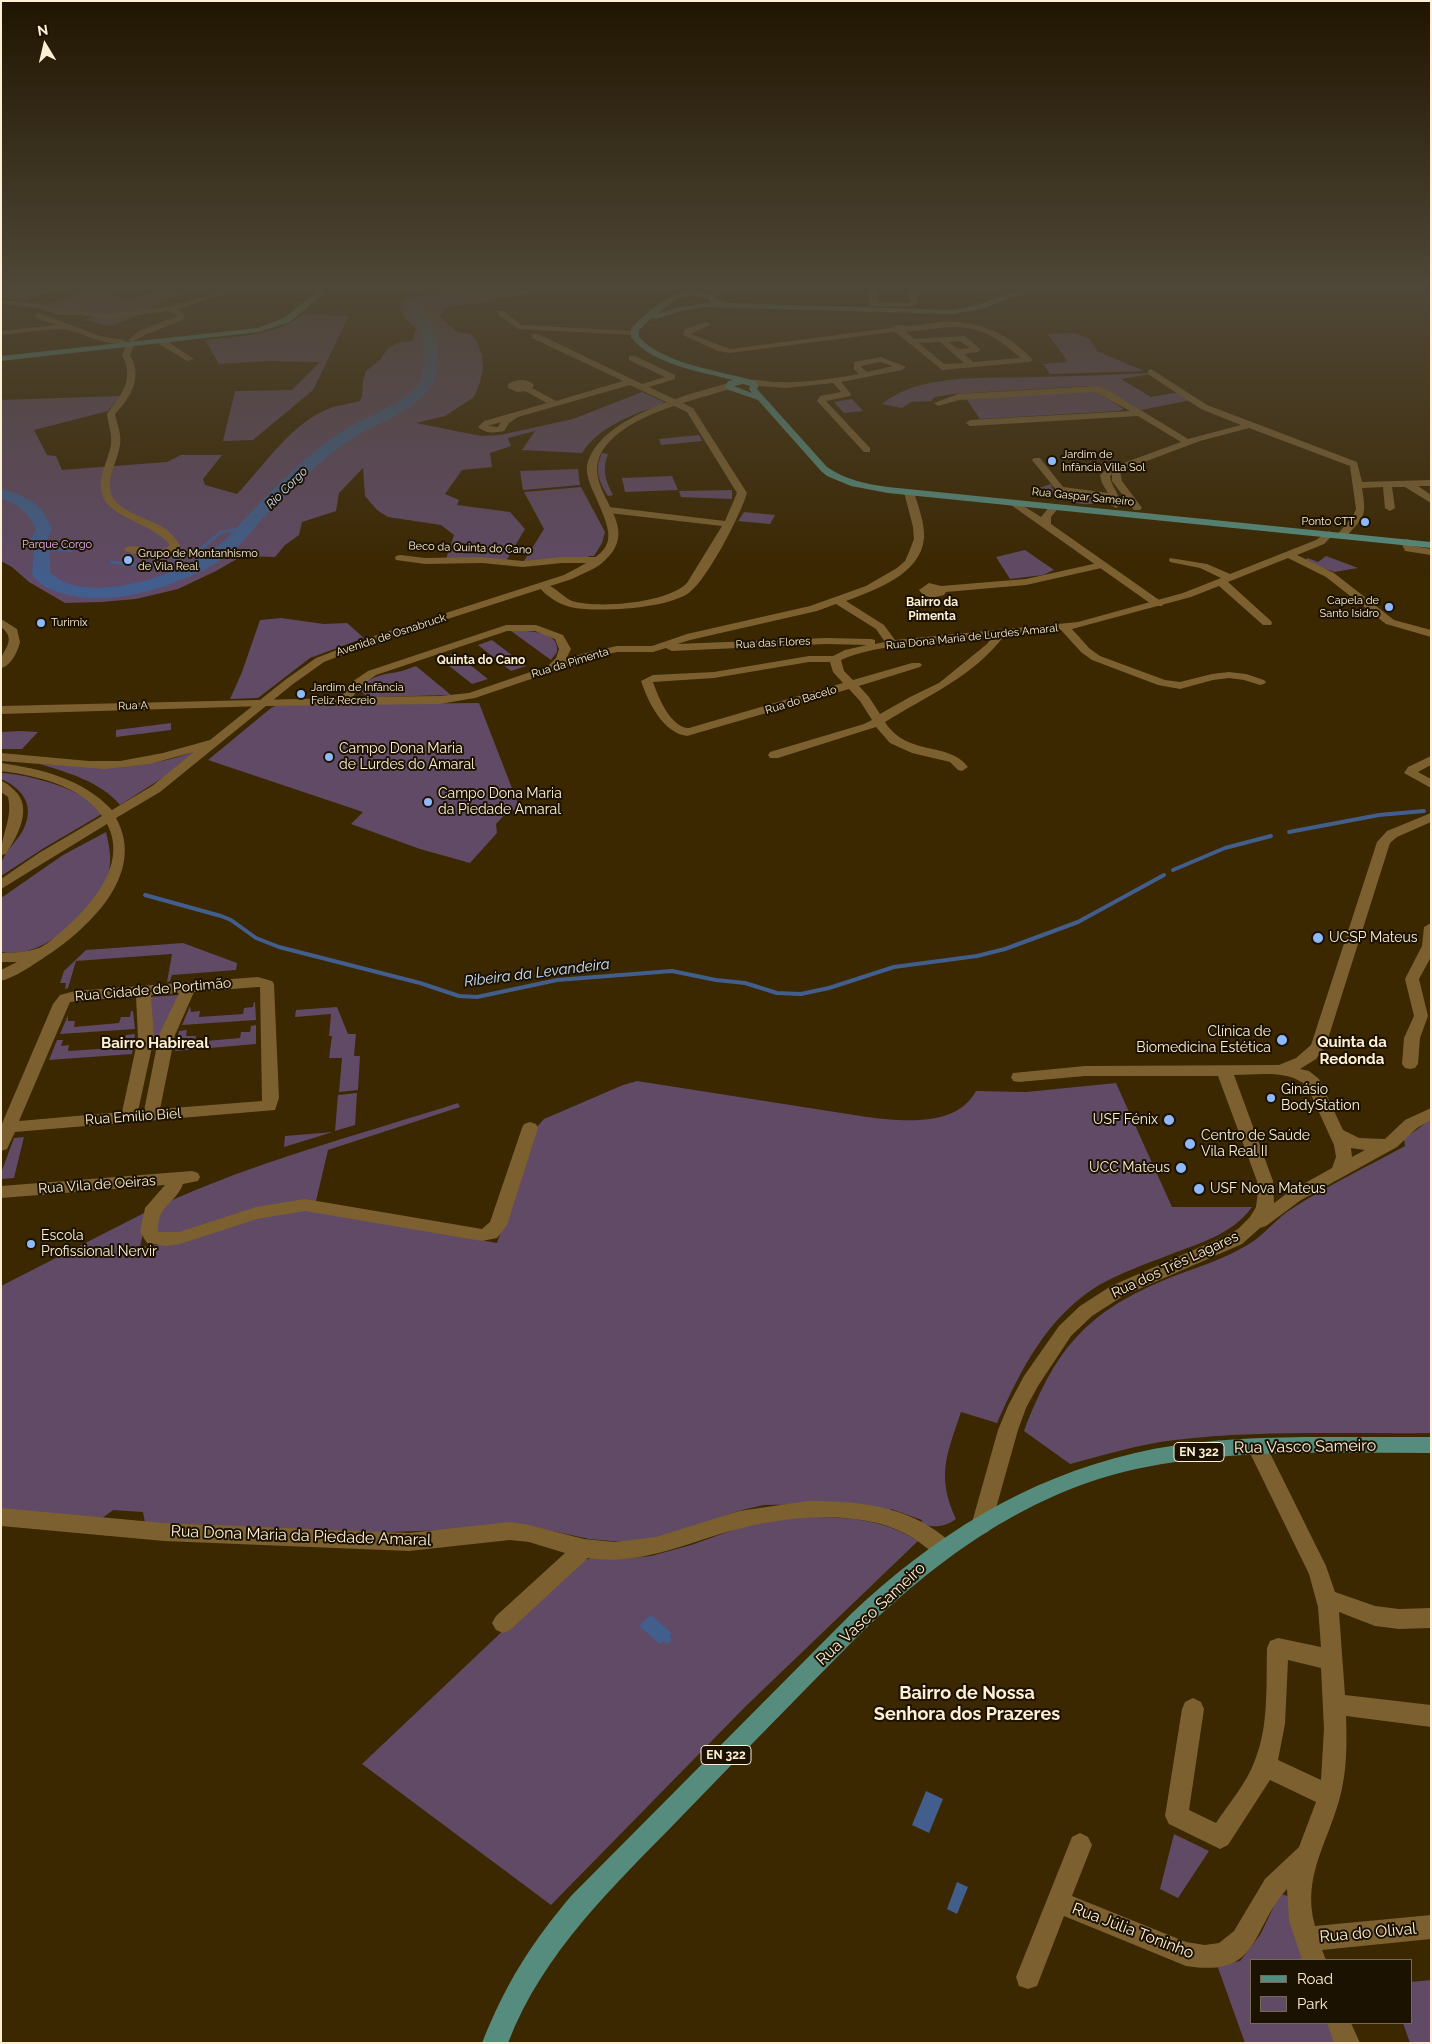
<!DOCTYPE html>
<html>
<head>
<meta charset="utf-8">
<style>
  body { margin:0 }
  #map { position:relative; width:1432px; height:2044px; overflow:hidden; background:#3b2700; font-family:Raleway,sans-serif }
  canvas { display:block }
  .frame { position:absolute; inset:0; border:2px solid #feefd5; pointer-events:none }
  .legend { position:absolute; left:1250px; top:1959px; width:162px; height:65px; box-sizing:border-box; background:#1c1201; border:1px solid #766a56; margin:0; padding:6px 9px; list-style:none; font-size:15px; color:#feefd5 }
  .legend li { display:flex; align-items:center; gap:10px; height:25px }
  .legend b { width:25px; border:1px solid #766a56 }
  .north { position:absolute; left:20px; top:20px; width:50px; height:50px; -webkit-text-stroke:4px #1c1201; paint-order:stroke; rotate:351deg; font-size:14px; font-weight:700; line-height:20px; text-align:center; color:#feefd5 }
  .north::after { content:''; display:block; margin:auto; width:18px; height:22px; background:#feefd5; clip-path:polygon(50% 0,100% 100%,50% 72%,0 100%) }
</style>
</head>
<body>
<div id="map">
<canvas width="1432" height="2044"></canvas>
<div class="frame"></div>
<ul class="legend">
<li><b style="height:6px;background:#568c7d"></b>Road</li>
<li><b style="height:14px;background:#604a65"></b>Park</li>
</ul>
<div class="north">N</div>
</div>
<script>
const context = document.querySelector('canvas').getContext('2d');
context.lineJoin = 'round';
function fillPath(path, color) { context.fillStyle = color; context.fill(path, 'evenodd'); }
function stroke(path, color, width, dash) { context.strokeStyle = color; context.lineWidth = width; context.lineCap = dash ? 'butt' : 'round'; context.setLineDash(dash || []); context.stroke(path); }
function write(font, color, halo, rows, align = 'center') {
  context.font = font + ' Raleway,sans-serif'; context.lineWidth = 4; context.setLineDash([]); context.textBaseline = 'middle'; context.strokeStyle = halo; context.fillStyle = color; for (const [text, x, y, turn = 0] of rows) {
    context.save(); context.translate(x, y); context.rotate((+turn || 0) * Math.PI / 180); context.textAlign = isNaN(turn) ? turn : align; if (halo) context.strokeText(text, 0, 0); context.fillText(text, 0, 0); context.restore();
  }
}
fillPath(new Path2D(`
  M55,290L22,301L1,297L3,290Z
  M164,290L185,292L156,303L160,305L149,308L155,311L135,315L138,316L110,326L83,320L96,316C64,313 34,306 2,302C11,298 33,304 45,304C61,303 80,290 95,291C106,291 116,295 124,301Z
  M472,290H549L480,303L449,306L439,316L457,332L471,334L477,342L482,355L483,368L480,382L474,397L445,416L416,423L481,436L500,435L573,419L642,392L664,402C660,407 650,409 643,411C620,420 595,432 582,453L522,450L535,431L508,438L511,446L490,453L492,467L462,470L445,494L459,500L457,505L510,512L525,529L506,561L446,559L454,535L441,525L388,517L377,510L365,496L363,468L339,493L336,511L302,522L299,535L285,545L275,557L242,556L216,571L178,589L136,599L101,602L65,603L29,582L12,567L1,561V400L121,396L108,411L34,430L47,455L56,456L62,470L167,462L181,455H222L203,479L205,485L237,494C266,464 291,422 333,407C342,405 351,403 360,401L362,396L363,381L366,371L379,361L388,348L400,342L412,341L416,328C408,322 402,317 399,307L402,302L411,298Z
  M304,314L349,316L313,390L253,440L223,441L235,391L292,390L320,362L265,361L219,364L205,340C239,336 275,336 304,314Z
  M1074,333L1090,339L1097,351L1144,371L1050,374L1043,364L1068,362L1048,334Z
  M1149,373L1151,374L1121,379L1151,397L1180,392L1191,400L1141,410C1124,400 1106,388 1086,386L953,394L935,397L931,401L911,402L902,408L882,404C920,372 990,379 1038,377C1075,376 1112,375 1149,373Z
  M1094,391L1124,409L1118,411L980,419L965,397Z
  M852,399L863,411L844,413L834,402Z
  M699,435L702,441L661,445L659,439Z
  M602,453L608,454C602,469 605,480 613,495L608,496C599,482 594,470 602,453Z
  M578,469L580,485L523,490L520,471Z
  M672,476L678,490L625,492L622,478Z
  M1051,484L1053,490L1072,493L1073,495H1070L1079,503L1084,499L1076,494L1091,496L1100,501C1079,511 1059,495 1039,488Z
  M581,487L605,532L602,543L594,556H589L588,559L524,561L544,529L524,492Z
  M732,490V499L681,497L679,491Z
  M744,512L775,515L770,524L738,521Z
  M1025,550L1054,570L1043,575L1010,579L996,557Z
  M1326,556L1358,568L1334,572L1304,561L1308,558L1318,562Z
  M281,618L324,624L347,623L364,638L310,658L258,698L230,699L242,672L260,620Z
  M511,631C526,631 560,629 557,652L551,660Z
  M492,640L526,666L511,671L478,645Z
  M455,653L488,679L472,684L439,658Z
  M416,666L451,695L373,697L366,696L361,691C365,676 386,674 397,672C403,671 410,668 416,666Z
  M479,703L522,814L510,809L496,824L497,833L470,863L420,849L351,824L363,812L208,760L271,708L277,705Z
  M171,723V730L116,737V730Z
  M21,731L38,732L22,749H1V732Z
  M198,750L167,775L120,805C101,782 67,772 39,764C96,767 144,772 198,750Z
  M1,773C24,774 66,785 85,798C91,802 97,809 102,814L44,848L1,876C1,872 0,865 2,861C6,851 16,842 22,832C36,807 24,789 1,779Z
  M106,832C110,849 113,864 106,881C102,890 95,898 88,906C68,931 37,958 1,952V898L63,855Z
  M183,943L237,963L236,970L172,975L170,981L167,982L172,954L76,961L68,988L65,989L66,983H60L64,971L86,950Z
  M180,995L160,1044L150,1045L149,997Z
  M254,1002H255L256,1020L182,1025L190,1006L191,1012L200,1011L199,1017L243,1014L244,1008L253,1007Z
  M337,1007L348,1034H356L354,1056H360L358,1090L339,1092L342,1058H329L332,1036H329L331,1014L295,1017L296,1010Z
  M131,1011H133L135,1029L60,1034L68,1015V1021H75L74,1027L119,1023L121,1017H130Z
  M256,1025V1044L175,1051L179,1031L187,1030L186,1036H196L195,1042L240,1038L241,1032H250L251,1026Z
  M135,1034L132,1054L49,1060L57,1040H63L61,1046L69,1045L68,1051L114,1048L115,1042L125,1041L126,1035Z
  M637,1081L867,1117C902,1121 956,1128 976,1091L1026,1092L1116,1083L1172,1207H1252C1232,1235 1199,1243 1169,1255C1145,1264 1121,1273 1099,1285C1047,1317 1021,1369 997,1423L961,1412C947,1454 936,1476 956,1519C945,1527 935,1528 921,1524L922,1520L891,1509L889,1515L834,1504L764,1505L738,1511L666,1537L622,1542L589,1539L534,1527L361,1533L145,1523L143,1512L113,1510L101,1519L1,1511V1286L148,1211L140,1247L181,1242L237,1223L285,1211H319L497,1243L535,1129L544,1119L623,1085Z
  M357,1093L355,1125L335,1131L338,1095Z
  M458,1103L460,1107L328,1150L316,1201L174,1234L158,1233L155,1228L159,1206C254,1162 358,1135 458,1103Z
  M1431,1119V1433C1346,1434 1259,1430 1175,1440C1139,1444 1105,1455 1070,1464L1024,1431C1056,1348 1086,1312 1169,1278C1195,1268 1225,1259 1249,1244C1266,1234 1276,1218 1293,1208C1329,1185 1368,1166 1405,1146L1404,1139Z
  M333,1132L284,1147L285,1136Z
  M24,1137L14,1178L1,1179V1173L14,1138Z
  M803,1517C846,1517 881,1518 918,1541L745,1707L551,1905L362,1764L527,1608L582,1561L591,1558L622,1559L651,1556L691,1545L750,1524Z
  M1174,1834L1209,1851L1178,1898L1160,1889Z
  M1280,1894L1293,1897L1299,1950L1304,1960H1251V2023H1329L1337,2043H1245L1217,1965L1240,1961L1260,1935Z
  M1431,1980V2043H1410L1403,2023H1411V1982Z`), '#604a65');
fillPath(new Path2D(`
  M651,1615L672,1633L669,1636L672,1640L668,1644L663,1641L660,1644L639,1626Z
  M926,1791L943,1799L929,1833L912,1825Z
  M957,1882L968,1887L957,1914L947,1909Z`), '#425e8c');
stroke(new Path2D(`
  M619,290L629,291`), '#425e8c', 2.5);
stroke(new Path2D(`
  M41,550L60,549L71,551
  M175,560L203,547L221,532L246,528
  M111,562L135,565L160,563`), '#425e8c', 3);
stroke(new Path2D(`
  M1289,832L1379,815L1424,811
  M1173,870L1225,848L1271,836
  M145,895L221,916L231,920L256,938L279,947L420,983L459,996L477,997L557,980L672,971L716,980L745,983L777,993L801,994L829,988L894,967L977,956L1005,949L1078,922L1164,875`), '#425e8c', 4);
fillPath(new Path2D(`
  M462,290H499L493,294L428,302L420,306L419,312C436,331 440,340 437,366C436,372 436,379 433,384C415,414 367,425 340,447C312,468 287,493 262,519C253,529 245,540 235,549C201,579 131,602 86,598C68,596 44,591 32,575L34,547L31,539L36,529C28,512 19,505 1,499V489C28,496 41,503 52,529L47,539L50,547V573C57,578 65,584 73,585C118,596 184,572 219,545C231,536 240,523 251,512C277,485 304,458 335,436C356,420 410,403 420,381C426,370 426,340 420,329C417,323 410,318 405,312L408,304L420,296Z`), '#425e8c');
fillPath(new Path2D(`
  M179,290H191L193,292L189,294Z
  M224,290H237L178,309L185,315L183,320L145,335L132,342L128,340L139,331L177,316L170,311L105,319L81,315H60L37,308L1,304V300L38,304L61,311H81L105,315L172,306Z
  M716,290H730L718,295L714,299H708V295Z
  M869,290H877V302L909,303L910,290H918L917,304L909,307L870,306Z
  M498,311H504L521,325L634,331L638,333L634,335L519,329L498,315Z
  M36,314H42L100,336L124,340L128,342C116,350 81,333 68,330C59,327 14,334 1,335V331L56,325L36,318Z
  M704,322L711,324L691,334L730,349L891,328L897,325C911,328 925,324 939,322C976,319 1008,333 1033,360L1029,362L942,370L898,334L893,332L730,353L718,351L683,335L684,330ZM949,327C982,326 997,338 1021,358L973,362L964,354L977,352L981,350L965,336L914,339L906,332ZM960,341L970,348L958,349L949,342ZM940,342L964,363L944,364L919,343Z
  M532,334H538L642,384L665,377L629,360V356H635L675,375V379L649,387L693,408L747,493C740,516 708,578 690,592C669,609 595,613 570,607C558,604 545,595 538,586L539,584C551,581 562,597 572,601C598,609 668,603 687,583L722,526L609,513L604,510L609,507L725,521L737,493L687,412L630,385L518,417L509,423L504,431C494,433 486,434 478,427L484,421L547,403L525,391L517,392L508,388V384C516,379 527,378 534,385L532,388L556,401L623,381L532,338ZM501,422L498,427L488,426Z
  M159,340H165L194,359L187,361L159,344Z
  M127,344L134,346L130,355C143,377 131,397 115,414C117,425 122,434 120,445C118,460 108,474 110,489C113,512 148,517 164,528C171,533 175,538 180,545C167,562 144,556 125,551L124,549C134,540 155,558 170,545C153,522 103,518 101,489C99,473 109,459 111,444C112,433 108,424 107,414C121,395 135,380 122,355Z
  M881,357L906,367L902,370L841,382L851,394L850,396L826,401L870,448V452H864L817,401L820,396L841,392L833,383L786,388L746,385L742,382C749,377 767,382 776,382C804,383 831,379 859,374L854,369V362ZM880,362L893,366L867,372L862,368L861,366Z
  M1151,369L1207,405L1357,462L1362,482L1431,480V486H1418L1431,495V503L1405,487H1392L1395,508L1390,511L1385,508L1383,487L1362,488C1367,518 1364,516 1345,538H1337L1336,536L1353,516L1356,509L1350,466L1249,428L1200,441L1120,471L1122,481L1142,508L1140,510H1134L1112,481V474L1110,476C1111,487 1120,494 1121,505L1116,508L1111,505L1110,499L1057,491L1032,460L1034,458H1040L1063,487L1108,493L1102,483L1100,475L1107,469L1181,442L1138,416L970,426L966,423L970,420L1130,411L1095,392L959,400L938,406L934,403L958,394L1096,386L1108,390L1188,439L1241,425L1201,409L1148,374V370Z
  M909,489L914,492C918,506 925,523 924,538C921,575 874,590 846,601L884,625L895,640L1078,622L1183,593L1221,578L1200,568L1170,562L1169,560L1170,558L1207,564L1230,574L1316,540L1329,531L1334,534L1324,544L1297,555L1334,573L1394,620L1431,630V637L1386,624L1326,577L1288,558L1228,582L1271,621L1272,623L1271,625H1263L1219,586L1191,597L1072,629L1089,648L1100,656L1165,680L1180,682L1212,674L1229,672L1246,674L1264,680L1266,682L1264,684L1260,685L1244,680L1229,678L1213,680L1180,689L1158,685L1092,660L1081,652L1061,630L1004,636C974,676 927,696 885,722C907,757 949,741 968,767L962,771L958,770L950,762L912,753L890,743L876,727L778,758H770L768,755L770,752L864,724L872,720L860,701L849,689L687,736C663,733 648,702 641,681L653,675L714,672L809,656H833L845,650L867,645L826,644L672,651L666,648L653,652H617L596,657L475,698L440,704L265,706L1,714V706L341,698L349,684L368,671L506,625H536L563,635L571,649L566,659L589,652L617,646H652L687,634L810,606L866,586L897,568L905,561L909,552L914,539L913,527L904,492ZM836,604L876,629L885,642L875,644V640L871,639L826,638L677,644L690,640L817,611ZM507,631H535L555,639L559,649L556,658L548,666L469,693L440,696L353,697L358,688L376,675ZM992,637L987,644L939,683L910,697L880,714L869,697L859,686L920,667L922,665L920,663H912L853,680L844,671L841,660C877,643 951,641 992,637ZM809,662H830L833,672L843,683L689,728C671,728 658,697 653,682L714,678Z
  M1406,539L1410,540L1413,546L1431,549V555L1405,551L1401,542Z
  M400,555L425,558L482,557L523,561L562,557H600L605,560L600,563H562L523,567L482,563L425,564L396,560L395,558L396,556Z
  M1102,562L1106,563L1107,565L1106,567L1026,585L946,592L944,595C934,598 925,599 919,590L929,583L941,586L1026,579Z
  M1,619L17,629L20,642C18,651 11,666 1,668C1,664 1,659 2,656C8,645 14,637 1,627Z
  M1431,756V765L1418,772L1431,779V788L1404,773L1408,767Z
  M1431,813V822L1397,837L1390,843L1326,1045L1316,1059L1300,1069L1309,1071L1319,1079L1343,1130L1359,1138L1385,1139L1405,1120L1431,1108V1120L1417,1128L1397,1147L1301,1200L1266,1226L1260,1228L1242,1244L1123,1296L1092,1316L1071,1336L1038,1386L1026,1408L1018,1430L991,1526L988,1532L981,1535L974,1532L971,1526L998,1430L1008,1406L1024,1376L1059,1326L1080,1306L1111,1286L1230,1234L1238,1229L1250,1217L1256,1207L1258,1191L1257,1181L1218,1076H1085L1019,1082L1013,1081L1011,1077L1013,1073L1085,1066L1279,1065L1296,1058L1311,1045L1377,842L1387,831ZM1234,1075C1257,1075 1288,1069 1307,1086L1334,1145L1336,1157L1332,1168L1289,1192L1274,1203L1273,1181ZM1351,1148L1365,1150L1352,1157Z
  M1431,923V957L1419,979L1428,1016L1420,1038L1418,1064L1415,1068L1410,1069L1405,1068L1402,1064L1404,1038L1414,1016L1405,979L1422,946L1424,927Z
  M258,977L272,981L274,984L279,1098L275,1110L15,1132L7,1149L1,1151V1126L53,1004L60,995L75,991ZM258,987H260L262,1101L160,1109L175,1035L194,992ZM179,993L159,1035L144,1111H138L154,1038L151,995ZM136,996L138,1038L122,1112L19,1121L70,1002Z
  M530,1122L536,1124L538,1128L507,1225L497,1238L482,1241L305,1211L257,1219L180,1244L166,1246L147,1243L140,1232L145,1208L165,1185L1,1198V1186L192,1171L198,1173L200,1177L198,1181L183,1184C175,1205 157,1204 158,1232H179L256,1207L305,1199L482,1229L490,1222L522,1128L524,1124Z
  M1257,1439L1264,1441L1326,1566L1335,1592L1375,1606L1399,1609L1431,1608V1628L1399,1629L1375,1626L1339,1612L1345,1695L1431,1705V1727L1346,1716C1347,1742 1347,1768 1341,1793C1330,1840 1301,1875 1315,1926L1431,1915V1939L1322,1950L1326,1960H1302L1289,1920L1287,1889C1250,1930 1261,1978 1186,1966L1064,1916L1037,1986L1028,1989L1019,1986L1016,1977L1072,1837L1080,1833L1088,1837L1092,1845L1072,1896L1186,1942L1205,1945L1219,1943L1234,1931L1265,1879L1299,1847L1316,1802L1270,1780L1228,1845L1220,1849L1169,1824L1165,1816L1182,1709L1185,1702L1193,1698L1201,1702L1204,1709L1189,1810L1216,1823C1229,1803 1247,1783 1255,1760C1269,1726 1266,1684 1267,1648L1270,1641L1278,1638L1321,1647L1318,1607L1309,1574L1247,1447L1250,1441ZM1288,1660L1321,1668L1324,1729L1321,1780L1278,1760L1285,1724Z
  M808,1501C852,1501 897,1504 935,1530C943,1536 950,1540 954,1549L951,1555L944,1558C934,1554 927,1548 919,1542C906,1533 893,1527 877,1523C827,1511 769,1519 720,1534C675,1548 636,1565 588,1558L510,1630L503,1633L496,1630L492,1623L496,1616L565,1553L529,1542L510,1540L409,1551L164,1541L1,1526V1508L164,1523L409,1533L510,1522L529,1525L584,1539L615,1542L656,1537L739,1511Z
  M1327,2023H1351L1360,2043H1334Z`), '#7c6030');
fillPath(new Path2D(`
  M1014,500L1041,517L1051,505H1057L1059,507L1051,517V524L1162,602L1163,604L1162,606H1154L1011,505V501Z`), '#7c6030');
fillPath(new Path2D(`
  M729,383L733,386L732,388C694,401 639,411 610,441C566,487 653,521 602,563C594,570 581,574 572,579L376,642L324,662L293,684L160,792L116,818C148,875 86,931 42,959C30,967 15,977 1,981V970L17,962H1V953C13,953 28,952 39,948C46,945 54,938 61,932C89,908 129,865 107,824L1,889V879L39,853L102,816C80,785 37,776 1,771V763C42,769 83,779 112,810L152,786L194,752L150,764L105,769L1,761V753L89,761H120L163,753L210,740L285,680L316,658L368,638L564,575C617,548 617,544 593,491C590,484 586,474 587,466C597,418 688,394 729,383Z
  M1,781C7,783 10,786 14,790C34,807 17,837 6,854L1,855C1,834 13,819 8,797L1,792Z`), '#7c6030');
fillPath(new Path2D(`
  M319,290H328L290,322L259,332L1,361V356L258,328L284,318Z
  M1019,290H1031L982,309L952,314L703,307L681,311L656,319L652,317L639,330V337C663,364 721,371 755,381L759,386L757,389L827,467C846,480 866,484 888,487L1431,542V548L888,493L851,486L827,476L821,471L758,400L726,389L725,387L728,381L733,380C701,372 651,364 631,337V329C645,313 668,293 690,291C698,290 706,294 714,295L716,299L730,303L952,310L977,305ZM692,295L708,299L711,303L680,307L657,314L678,298ZM743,384L750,386L749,389L752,393L734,386Z
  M1304,1437H1431V1453C1333,1453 1233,1448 1136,1469C1022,1494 928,1566 847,1647C791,1704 735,1761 680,1818C613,1887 543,1952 508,2043H482C506,1983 530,1945 571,1896L852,1613C934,1536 1024,1479 1135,1453C1190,1440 1248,1438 1304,1437Z`), '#568c7d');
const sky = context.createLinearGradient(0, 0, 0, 576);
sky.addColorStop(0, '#201500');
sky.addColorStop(0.5, '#4f4737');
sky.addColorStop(1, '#4f473700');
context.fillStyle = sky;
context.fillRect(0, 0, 1432, 576);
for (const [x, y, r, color] of [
  [1052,461,5,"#8eb9fd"],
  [1365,522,5,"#8eb9fd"],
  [128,560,5,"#8eb9fd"],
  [1389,607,5,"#8eb9fd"],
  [41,623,5,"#8eb9fd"],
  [301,694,5,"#8eb9fd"],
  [329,757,5,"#8eb9fd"],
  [428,802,5,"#8eb9fd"],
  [1318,938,6,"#8eb9fd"],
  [1282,1040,6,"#8eb9fd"],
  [1271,1098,5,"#8eb9fd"],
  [1169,1120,6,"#8eb9fd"],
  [1190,1144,6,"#8eb9fd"],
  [1181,1168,6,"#8eb9fd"],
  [1199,1189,6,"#8eb9fd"],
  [31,1244,5,"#8eb9fd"]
]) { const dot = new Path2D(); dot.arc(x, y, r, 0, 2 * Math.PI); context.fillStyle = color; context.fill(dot); stroke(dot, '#1c1201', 2); }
write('11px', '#feefd5', '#1c1201', [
  ["Jardim de",1062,455],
  ["Infância Villa Sol",1062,468],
  ["Ponto CTT",1355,522,"right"],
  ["Grupo de Montanhismo",138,554],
  ["de Vila Real",138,567],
  ["Capela de",1379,601,"right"],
  ["Santo Isidro",1379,614,"right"],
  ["Turimix",51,623],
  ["Jardim de Infância",311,688],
  ["Feliz Recreio",311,701]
], 'left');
write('11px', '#feefd5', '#1c1201', [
  ["Rua Gaspar Sameiro",1083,497,6],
  ["Beco da Quinta do Cano",470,548,2],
  ["Avenida de Osnabruck",391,635,-18],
  ["Rua Dona Maria de Lurdes Amaral",972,637,-6],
  ["Rua das Flores",773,643,-3],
  ["Rua da Pimenta",570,663,-17],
  ["Rua do Bacelo",801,700,-17],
  ["Rua A",133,706,-2]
]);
write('11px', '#ecb4fa', '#1c1201', [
  ["Parque Corgo",57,545]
]);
write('italic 12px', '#cde0fd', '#1c1201', [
  ["Rio Corgo",287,488,-45]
]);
write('bold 12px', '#feefd5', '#1c1201', [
  ["Bairro da",932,602],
  ["Pimenta",932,616],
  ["Quinta do Cano",481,660]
]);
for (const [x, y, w] of [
  [1199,1452,50],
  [726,1755,50]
]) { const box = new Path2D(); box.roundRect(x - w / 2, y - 9.5, w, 19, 4); context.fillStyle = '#1c1201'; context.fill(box); stroke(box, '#feefd5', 1); }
write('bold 12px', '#feefd5', null, [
  ["EN 322",1199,1452],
  ["EN 322",726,1755]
]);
write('14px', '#feefd5', '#1c1201', [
  ["Campo Dona Maria",339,749],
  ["de Lurdes do Amaral",339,765],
  ["Campo Dona Maria",438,794],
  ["da Piedade Amaral",438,810],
  ["UCSP Mateus",1329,938],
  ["Clínica de",1271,1032,"right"],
  ["Biomedicina Estética",1271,1048,"right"],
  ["Ginásio",1281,1090],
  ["BodyStation",1281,1106],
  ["USF Fénix",1158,1120,"right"],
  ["Centro de Saúde",1201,1136],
  ["Vila Real II",1201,1152],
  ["UCC Mateus",1170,1168,"right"],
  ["USF Nova Mateus",1210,1189],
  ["Escola",41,1236],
  ["Profissional Nervir",41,1252]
], 'left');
write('14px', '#feefd5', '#1c1201', [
  ["Rua Cidade de Portimão",153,990,-5],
  ["Rua Emílio Biel",133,1117,-4],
  ["Rua Vila de Oeiras",97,1185,-4],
  ["Rua dos Três Lagares",1175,1265,-25]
]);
write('italic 15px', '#cde0fd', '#1c1201', [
  ["Ribeira da Levandeira",537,973,-7]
]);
write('bold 15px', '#feefd5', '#1c1201', [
  ["Quinta da",1352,1042],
  ["Redonda",1352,1059],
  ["Bairro Habireal",155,1043]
]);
write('16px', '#feefd5', '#1c1201', [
  ["Rua Vasco Sameiro",1305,1447,-1],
  ["Rua Dona Maria da Piedade Amaral",301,1536,2],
  ["Rua Vasco Sameiro",871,1614,-43],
  ["Rua Júlia Toninho",1133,1931,21],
  ["Rua do Olival",1368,1933,-5]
]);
write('bold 18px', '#feefd5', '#1c1201', [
  ["Bairro de Nossa",967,1694],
  ["Senhora dos Prazeres",967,1715]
]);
</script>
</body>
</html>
